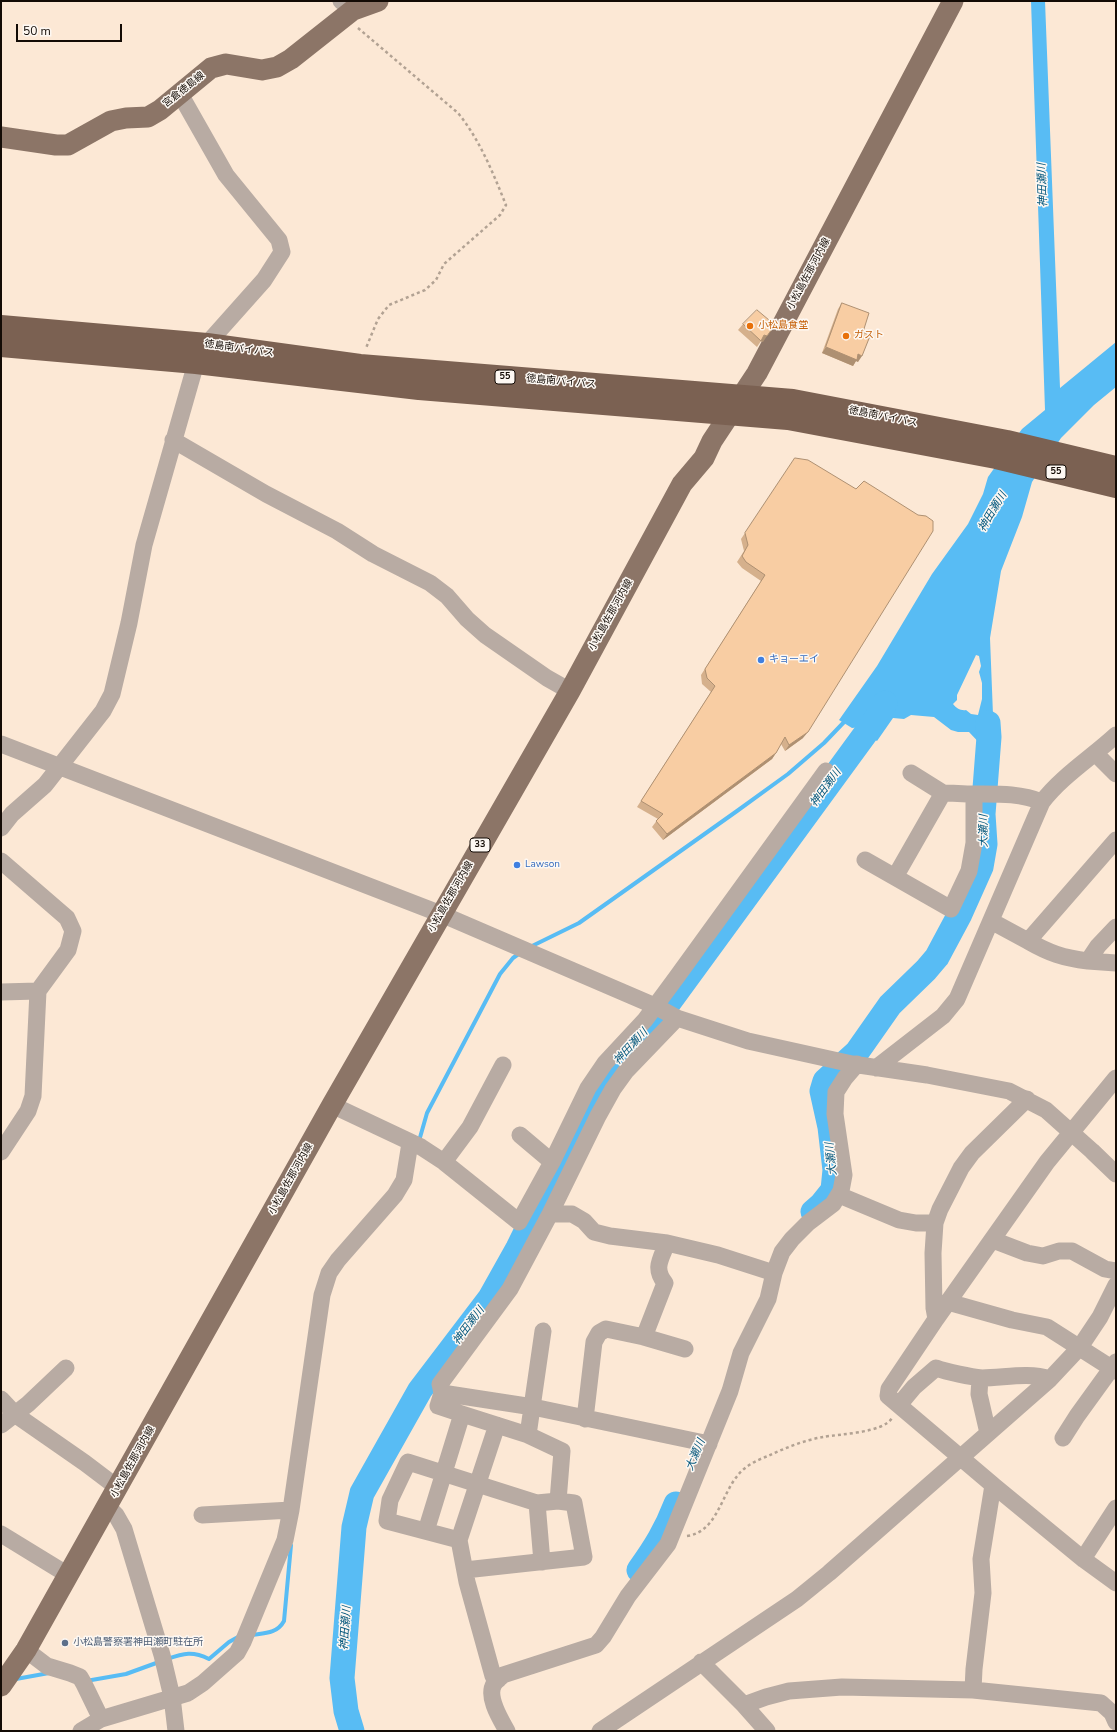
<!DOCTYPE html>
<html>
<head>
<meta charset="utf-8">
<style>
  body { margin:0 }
  #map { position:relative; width:1117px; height:1732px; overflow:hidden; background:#fce8d5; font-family:"Nunito Sans",sans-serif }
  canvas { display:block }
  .frame { position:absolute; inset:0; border:2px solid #130b05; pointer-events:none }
  .scale { position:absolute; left:16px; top:24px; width:106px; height:18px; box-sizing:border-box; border:2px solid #130b05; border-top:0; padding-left:5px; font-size:12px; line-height:14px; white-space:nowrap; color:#130b05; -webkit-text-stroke:3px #fdf8f3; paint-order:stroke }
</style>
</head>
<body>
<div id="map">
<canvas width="1117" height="1732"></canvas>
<div class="frame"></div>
<div class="scale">50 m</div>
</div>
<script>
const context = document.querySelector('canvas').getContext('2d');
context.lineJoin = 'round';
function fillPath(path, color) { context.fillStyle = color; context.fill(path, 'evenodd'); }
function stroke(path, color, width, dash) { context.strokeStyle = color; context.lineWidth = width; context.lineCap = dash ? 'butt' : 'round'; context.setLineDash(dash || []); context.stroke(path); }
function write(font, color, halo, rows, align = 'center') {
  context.font = font + ' "Nunito Sans","Noto Sans JP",sans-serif'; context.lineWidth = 3; context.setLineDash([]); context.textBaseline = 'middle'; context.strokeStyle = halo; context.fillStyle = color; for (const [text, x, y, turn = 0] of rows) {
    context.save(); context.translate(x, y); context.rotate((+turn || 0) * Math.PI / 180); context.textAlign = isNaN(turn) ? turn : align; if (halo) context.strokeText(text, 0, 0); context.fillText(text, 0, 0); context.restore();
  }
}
fillPath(new Path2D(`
  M1031,1H1045L1060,388L1116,342V387L1094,405L1061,438L1032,482L1022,517L1001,571L990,638L993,715L997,726L999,759L987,757L986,750L969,732H958L951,730L934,717L911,715L904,719L893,718L877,741L868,735L861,727L852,728L839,720L877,666L932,574L968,524L983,494L988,477L1022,429L1045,410ZM976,655L979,656L981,666L979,672L982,683V699L978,715L971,714L966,710C961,711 956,708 953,704L957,700V695Z`), '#58bcf4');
stroke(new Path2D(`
  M530,947L579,923L737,811L788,774L824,743L846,720
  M419,1141L427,1113L500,974L513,958L520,953
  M251,1635C264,1633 277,1634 284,1621L291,1545
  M167,1659C184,1653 193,1651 209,1659L229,1642L238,1637
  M16,1679L49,1673
  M86,1681L126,1674L159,1662`), '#58bcf4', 4);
stroke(new Path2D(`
  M813,1212L821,1205L833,1190L835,1170L830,1127L822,1091L825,1081L857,1052L890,1005L926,970L937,957L960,914L981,867L985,844L983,814L989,737L988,723
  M639,1570C655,1548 666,1530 676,1504
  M352,1731L346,1711L342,1678L354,1527L362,1493L420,1390L490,1298L518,1248L586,1110L616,1062L657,1019L874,722L885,703`), '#58bcf4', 25);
stroke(new Path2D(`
  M358,28L458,113C480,140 493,173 506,205L500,215L444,264L436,280L425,290L389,305L378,319L366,348
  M687,1536C717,1532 721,1495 738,1475C745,1466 757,1460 768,1456C785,1448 805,1440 823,1437C839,1434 883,1433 892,1418`), '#b2a293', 2.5, [3, 3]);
stroke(new Path2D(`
  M341,1L353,10
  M173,440L266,494L337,531L373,554L430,583L447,596L467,619L485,635L547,678L570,691
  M1,744L441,914L655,1006L677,1018L748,1041L852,1064L927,1075L1009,1091L1046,1110L1092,1151L1116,1174
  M1096,754L1116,774
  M943,793C953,793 963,794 974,794C997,794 1020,793 1042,802
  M1,828L12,814L45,785L103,711L112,694L129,623L144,545L196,363L207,344L264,280L282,252L279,240L226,175L180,94
  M865,860L951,909L969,871L974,843V794
  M1,861L67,918L73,931L68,950L38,991L33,1096L28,1111L1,1152
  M895,877L943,793L911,773
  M991,921L1028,941L1116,840
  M1028,941C1049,953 1063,958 1088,961L1098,946L1116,927
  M1088,961L1116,963
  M1,992L38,991
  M677,1018L626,1071L613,1089L598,1116L550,1214L510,1289L440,1384L442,1393L533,1407L709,1444
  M876,1068L943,1016L957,999L1042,802C1062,776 1091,758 1116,735
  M332,1105L421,1147L444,1162L519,1222L552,1162L588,1088L605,1063L645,1020L676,978L826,771
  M520,1135L552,1162
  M444,1162L470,1127L503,1065
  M839,1195L899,1220L916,1223H935
  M550,1214H572L584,1221L594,1232L610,1236L667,1243L718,1255L774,1273
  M993,1240L1027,1253L1043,1256L1059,1251H1072L1105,1269L1116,1271
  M948,1302L1012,1320L1047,1327L1116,1371
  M936,1319L934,1308L933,1253L935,1223L940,1209L961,1168L972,1153L1027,1099
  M644,1337L665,1283C653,1268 661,1259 667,1243
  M980,1378L979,1394L988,1433
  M442,1393L438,1406L462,1414
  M1,1399L16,1415L85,1463L118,1488
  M899,1405L914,1387L936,1368C947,1372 971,1377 982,1378C1004,1378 1028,1372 1050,1379
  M585,1419L594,1342L599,1333L606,1329L644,1337L685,1349
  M1,1425L28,1404L66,1368
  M1063,1438L1077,1416L1116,1362
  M993,1485L1083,1559L1116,1583
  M537,1503L558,1501L562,1451L528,1435L543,1331
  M108,1507L116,1515L124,1529L162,1655L172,1697L176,1731
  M202,1515L291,1510
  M426,1531L462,1414L528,1435
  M1,1534L68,1575
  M459,1540L497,1425
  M1083,1559L1116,1508
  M465,1570L584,1557L574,1503L558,1501
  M26,1650L47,1666L70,1673L80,1677L84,1684L101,1719
  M701,1662L744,1705L767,1731
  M498,1680L493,1676L467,1582L459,1540L387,1521L390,1500L408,1462L537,1503L542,1562
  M973,1690L974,1669L983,1593L981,1559L993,1485L888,1396L889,1389L936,1319L1047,1162L1116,1078
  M744,1705L766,1697L789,1691L842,1687L973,1690L1101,1703L1112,1713L1116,1722
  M81,1731L101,1719L188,1693L203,1683L237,1653L243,1642L285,1540L291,1510L322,1295L329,1273L338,1260L395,1195L404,1180L410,1143
  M507,1731C501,1720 486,1697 494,1684C496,1681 500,1678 503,1675L596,1645L603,1637L628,1596L668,1544L730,1391L741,1353L768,1299L774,1273L782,1252L792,1239L808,1223L833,1204L841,1191L844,1175L835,1114L836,1092L845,1078L857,1064
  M600,1731L797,1599L829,1573L1050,1379L1080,1347L1100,1317L1116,1285`), '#b8aba3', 17);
stroke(new Path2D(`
  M1,137L56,145H68L111,121L126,118L148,117L160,110L211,68L226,64L262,70L277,67L291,59L353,10L378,1
  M1,1686L26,1650L332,1105L570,691L682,484L704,458L712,441L757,373L953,1`), '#8c7567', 21);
stroke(new Path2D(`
  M1,326L207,344L360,365L793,400L1007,441L1116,467
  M1,346L196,363L419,389L788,419L996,458L1116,487`), '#7b6152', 22);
fillPath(new Path2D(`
  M842,303L863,332L858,362L856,361L853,366L822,353L838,309Z
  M743,324L763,342L761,341L757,347L738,330Z
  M795,458L803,738L785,751L781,744L776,753L772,759L663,840L652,827L658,819L637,807L711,692L702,684L701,675L761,581L742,568L737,562L744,551L741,539Z`), '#d5b08c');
fillPath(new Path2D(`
  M764,335L767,336L763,342L760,341Z
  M826,347L858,354L862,356L858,362L856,361L853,366L822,353Z
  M808,732L803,738L785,751L789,745Z
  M776,753L772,759L663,840L667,834Z`), '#ae9072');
const building = new Path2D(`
  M842,303L869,313L863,332L870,336L862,356L858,354L857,360L826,347Z
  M757,310L775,325L767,336L764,335L761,341L743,324Z
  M795,458L808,460L856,489L864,481L918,515L926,516L933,521V531L808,732L789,745L785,737L776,753L667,834L656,821L663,814L641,801L715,686L707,678L705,669L765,575L746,562L742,556L748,545L745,533Z`);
fillPath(building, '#f8cda3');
stroke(building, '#ae9072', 1);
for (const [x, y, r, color] of [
  [750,326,4,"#e8710a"],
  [846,336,4,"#e8710a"],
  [761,660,4,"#3f7fe0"],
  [517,865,4,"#3f7fe0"],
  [65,1643,4,"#5c6f8a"]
]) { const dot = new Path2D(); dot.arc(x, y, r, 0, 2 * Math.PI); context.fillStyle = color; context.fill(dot); stroke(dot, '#fdf8f3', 1.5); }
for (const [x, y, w] of [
  [505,377,20],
  [1056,472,20],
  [480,845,20]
]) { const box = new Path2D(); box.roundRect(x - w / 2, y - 7, w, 14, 3); context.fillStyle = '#fdf8f3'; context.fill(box); stroke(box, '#130b05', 1); }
write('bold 9px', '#130b05', null, [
  ["55",505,377],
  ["55",1056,472],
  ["33",480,845]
]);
write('10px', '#130b05', '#fdf8f3', [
  ["宮倉徳島線",184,90,-39],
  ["小松島佐那河内線",809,274,-62],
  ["徳島南バイパス",239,349,8],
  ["徳島南バイパス",561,382,5],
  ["徳島南バイパス",883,417,11],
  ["小松島佐那河内線",611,615,-61],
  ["小松島佐那河内線",451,897,-60],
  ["小松島佐那河内線",291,1179,-61],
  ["小松島佐那河内線",133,1462,-61]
]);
write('10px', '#c56008', '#fdf8f3', [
  ["小松島食堂",758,326],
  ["ガスト",854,336]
], 'left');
write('10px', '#366cbe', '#fdf8f3', [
  ["キョーエイ",769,660],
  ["Lawson",525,865]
], 'left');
write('10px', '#4e5e75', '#fdf8f3', [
  ["小松島警察署神田瀬町駐在所",73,1643]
], 'left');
write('italic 11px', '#04577c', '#fdf8f3', [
  ["神田瀬川",1043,185,-92],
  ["神田瀬川",993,512,-59],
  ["神田瀬川",826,788,-54],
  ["大瀬川",984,831,-90],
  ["神田瀬川",631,1047,-47],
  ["大瀬川",832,1159,-96],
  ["神田瀬川",469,1326,-53],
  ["大瀬川",696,1455,-67],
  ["神田瀬川",346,1628,-86]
]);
</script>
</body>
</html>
